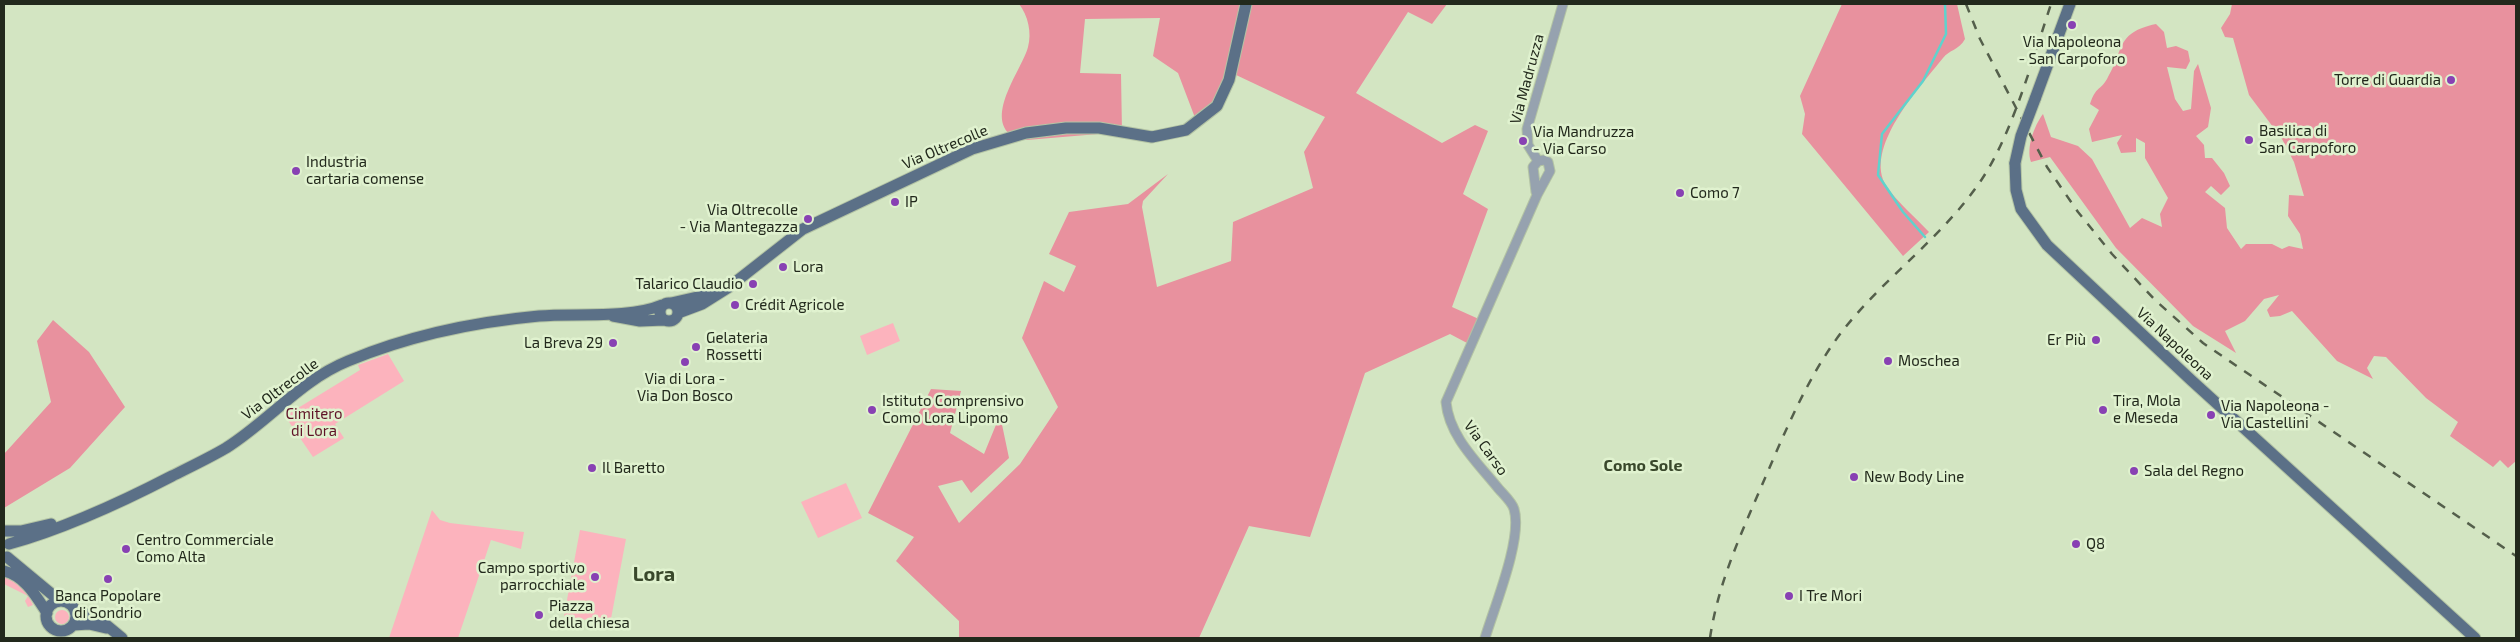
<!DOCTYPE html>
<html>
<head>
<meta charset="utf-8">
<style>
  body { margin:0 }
  #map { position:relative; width:2520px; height:642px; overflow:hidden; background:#d3e5c2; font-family:"Exo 2",sans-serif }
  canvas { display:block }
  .frame { position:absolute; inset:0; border:5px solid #22291c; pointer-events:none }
</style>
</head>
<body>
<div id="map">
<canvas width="2520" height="642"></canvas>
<div class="frame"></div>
</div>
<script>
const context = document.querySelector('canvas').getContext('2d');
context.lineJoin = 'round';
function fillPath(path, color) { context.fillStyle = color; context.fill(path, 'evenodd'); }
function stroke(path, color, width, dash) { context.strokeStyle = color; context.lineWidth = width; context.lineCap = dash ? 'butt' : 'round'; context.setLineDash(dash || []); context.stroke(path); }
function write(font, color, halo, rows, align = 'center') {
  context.font = font + ' "Exo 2",sans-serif'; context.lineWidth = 5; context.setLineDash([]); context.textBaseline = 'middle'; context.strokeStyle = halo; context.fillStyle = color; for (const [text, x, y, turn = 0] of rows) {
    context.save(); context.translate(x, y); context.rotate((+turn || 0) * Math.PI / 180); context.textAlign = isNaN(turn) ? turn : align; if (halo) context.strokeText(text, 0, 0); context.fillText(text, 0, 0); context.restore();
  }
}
fillPath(new Path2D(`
  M893,323L900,341L867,355L860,336Z
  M388,354L404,381L335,424L344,438L313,457L285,416L360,370L358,365Z
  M846,483L862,518L818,538L801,502Z
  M432,510L440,520L450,523L524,532L521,549L491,540L458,638H389Z
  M580,530L626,539L610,624L564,616Z
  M4,575L25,589L33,605L28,607L25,601L28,596L4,584Z
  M55 617a7 7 0 1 1 14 0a7 7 0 1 1-14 0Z`), '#fcb3bd');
fillPath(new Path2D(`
  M1019,4H1447L1432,24L1408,12L1356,93L1442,143L1475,125L1488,131L1463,194L1488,209L1452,307L1481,320L1467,343L1450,334L1365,373L1310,537L1249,526L1199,638H959V621L896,561L914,537L868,513L931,389L961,391L950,433L984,454L1000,415L1009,458L971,493L962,480L938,486L959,523L1020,464L1058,407L1022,338L1044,281L1064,292L1076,266L1049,254L1069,212L1128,204L1168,174L1143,201L1142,207L1157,287L1231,261L1233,222L1313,188L1304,152L1325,117L1234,74L1197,123L1178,73L1153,56L1160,18L1085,19L1080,73L1121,74L1122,132L1027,140C1023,139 1016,138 1012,136C984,116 1023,68 1028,47C1032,33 1028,15 1019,4Z
  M1842,4H1957L1965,39C1959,50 1949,50 1943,58C1920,87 1862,149 1887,187C1898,203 1916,218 1929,232L1903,256L1802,134L1805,114L1800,96Z
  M2232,4H2516V461L2508,468L2500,460L2493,467L2450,436L2458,422L2426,398L2386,357L2374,356L2367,368L2373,379L2337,361L2292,311L2280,316L2270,317L2267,310L2279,295L2264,299L2245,321L2225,331L2236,353L2193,326L2116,248L2050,157L2031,162C2026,148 2034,126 2043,114L2051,137L2078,146L2092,159L2130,228L2142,218L2162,227L2160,214L2168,198L2145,158V143L2136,138V152L2121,153L2117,143L2122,135L2092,142L2089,129L2099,110L2090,104C2096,86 2100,91 2107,79C2125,49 2115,33 2156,24L2164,32L2167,48L2176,46L2188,51L2190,61L2186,69L2167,67L2175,99L2183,111L2191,109L2194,71L2198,64L2211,108L2208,127L2196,136L2204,145L2205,158H2212L2224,173L2230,186L2221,195L2211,186L2205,192L2225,208L2227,228L2241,249L2246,244H2272L2282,249L2289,246L2303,249L2300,234L2288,216L2289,195L2304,196L2294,162L2282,139L2249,95L2233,38L2225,37L2221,28L2230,14Z
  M53,320L89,352L125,407L70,468L4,508V454L51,402L37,341Z`), '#e8919e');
stroke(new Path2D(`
  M1925,237L1903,212L1878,175L1882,134L1923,81L1946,34L1945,4`), '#5ed3cd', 2.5);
const tertiary = new Path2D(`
  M1538,161L1528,145L1527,129L1563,4
  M1536,192L1533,167L1538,161
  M1485,638C1494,608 1523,538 1514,509C1512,502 1503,494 1498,488C1477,462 1449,436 1446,402L1537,195L1550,171L1548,162L1544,160L1538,161`);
const primary = new Path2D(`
  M2035,99L2070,4
  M2015,163L2016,190L2021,209L2047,245L2191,380L2475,638
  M660 312a9 9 0 1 1 18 0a9 9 0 1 1-18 0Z
  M671,303L715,293
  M678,313L702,304L729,287L803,229L972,149L1026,133L1066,128H1099L1152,137L1186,130L1217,106L1229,80L1246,4
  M613,316L640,321L664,320
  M4,531H21L51,524
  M9,544C66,528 120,503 172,476C190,467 209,458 226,448C269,421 301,380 348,361C408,336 474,322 539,316C575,313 629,319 662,305
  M7,557L60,601
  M4,571C25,576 36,596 47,613
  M46 616a15 15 0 1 1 30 0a15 15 0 1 1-30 0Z
  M75,610L99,619L122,638
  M73,625L89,624L106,628`);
stroke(tertiary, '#b3c3a4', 11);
stroke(primary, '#b3c3a4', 13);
stroke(tertiary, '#96a2af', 9);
stroke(primary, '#5b7087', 11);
stroke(new Path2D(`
  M1966,4L1980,39L2047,167L2078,212L2112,254L2155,300L2203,343L2516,556
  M1710,638C1718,584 1740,536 1762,485C1785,432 1808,375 1844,329C1887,275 1944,236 1982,179C2013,132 2033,58 2051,4`), '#545f4b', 2.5, [9, 9]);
const primaryBridge = new Path2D(`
  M2015,163L2021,136L2035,99`);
stroke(primaryBridge, '#b3c3a4', 13, []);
stroke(primaryBridge, '#5b7087', 11);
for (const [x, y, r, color] of [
  [2072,25,5,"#8841b3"],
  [2451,80,5,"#8841b3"],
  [2249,140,5,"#8841b3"],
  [1523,141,5,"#8841b3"],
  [296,171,5,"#8841b3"],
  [1680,193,5,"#8841b3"],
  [895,202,5,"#8841b3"],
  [808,219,5,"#8841b3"],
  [783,267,5,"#8841b3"],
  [753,284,5,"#8841b3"],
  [735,305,5,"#8841b3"],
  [2096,340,5,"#8841b3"],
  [613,343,5,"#8841b3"],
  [696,347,5,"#8841b3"],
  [1888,361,5,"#8841b3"],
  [685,362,5,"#8841b3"],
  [872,410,5,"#8841b3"],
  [2103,410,5,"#8841b3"],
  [2211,415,5,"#8841b3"],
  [592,468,5,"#8841b3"],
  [2134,471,5,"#8841b3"],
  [1854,477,5,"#8841b3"],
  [2076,544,5,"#8841b3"],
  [126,549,5,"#8841b3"],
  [595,577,5,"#8841b3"],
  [108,579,5,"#8841b3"],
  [1789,596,5,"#8841b3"],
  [539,615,5,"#8841b3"]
]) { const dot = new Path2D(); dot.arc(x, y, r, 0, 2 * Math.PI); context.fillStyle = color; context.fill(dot); stroke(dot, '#e0f2cf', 2); }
write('15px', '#22291c', '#e0f2cf', [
  ["Via Napoleona",2072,42,"center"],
  ["- San Carpoforo",2072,59,"center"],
  ["Torre di Guardia",2441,80,"right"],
  ["Basilica di",2259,131],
  ["San Carpoforo",2259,148],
  ["Via Mandruzza",1533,132],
  ["- Via Carso",1533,149],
  ["Industria",306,162],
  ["cartaria comense",306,179],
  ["Como 7",1690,193],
  ["IP",905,202],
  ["Via Oltrecolle",798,210,"right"],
  ["- Via Mantegazza",798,227,"right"],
  ["Lora",793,267],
  ["Talarico Claudio",743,284,"right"],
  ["Crédit Agricole",745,305],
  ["Gelateria",706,338],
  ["Rossetti",706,355],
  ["Er Più",2086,340,"right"],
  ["La Breva 29",603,343,"right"],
  ["Moschea",1898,361],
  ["Via di Lora -",685,379,"center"],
  ["Via Don Bosco",685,396,"center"],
  ["Istituto Comprensivo",882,401],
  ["Como Lora Lipomo",882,418],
  ["Tira, Mola",2113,401],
  ["e Meseda",2113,418],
  ["Via Napoleona -",2221,406],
  ["Via Castellini",2221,423],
  ["Il Baretto",602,468],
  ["Sala del Regno",2144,471],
  ["New Body Line",1864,477],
  ["Centro Commerciale",136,540],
  ["Como Alta",136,557],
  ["Q8",2086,544],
  ["Campo sportivo",585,568,"right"],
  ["parrocchiale",585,585,"right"],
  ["Banca Popolare",108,596,"center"],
  ["di Sondrio",108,613,"center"],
  ["I Tre Mori",1799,596],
  ["Piazza",549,606],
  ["della chiesa",549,623]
], 'left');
write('15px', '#22291c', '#e0f2cf', [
  ["Via Madruzza",1527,79,-75],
  ["Via Oltrecolle",945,147,-23],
  ["Via Napoleona",2175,344,43],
  ["Via Oltrecolle",280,389,-37],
  ["Via Carso",1486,448,54]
]);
write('15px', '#5f1327', '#e0f2cf', [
  ["Cimitero",314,414],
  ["di Lora",314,431]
]);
write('bold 16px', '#39482b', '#e0f2cf', [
  ["Como Sole",1643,466]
]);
write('bold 20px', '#39482b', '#e0f2cf', [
  ["Lora",654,574]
]);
</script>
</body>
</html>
